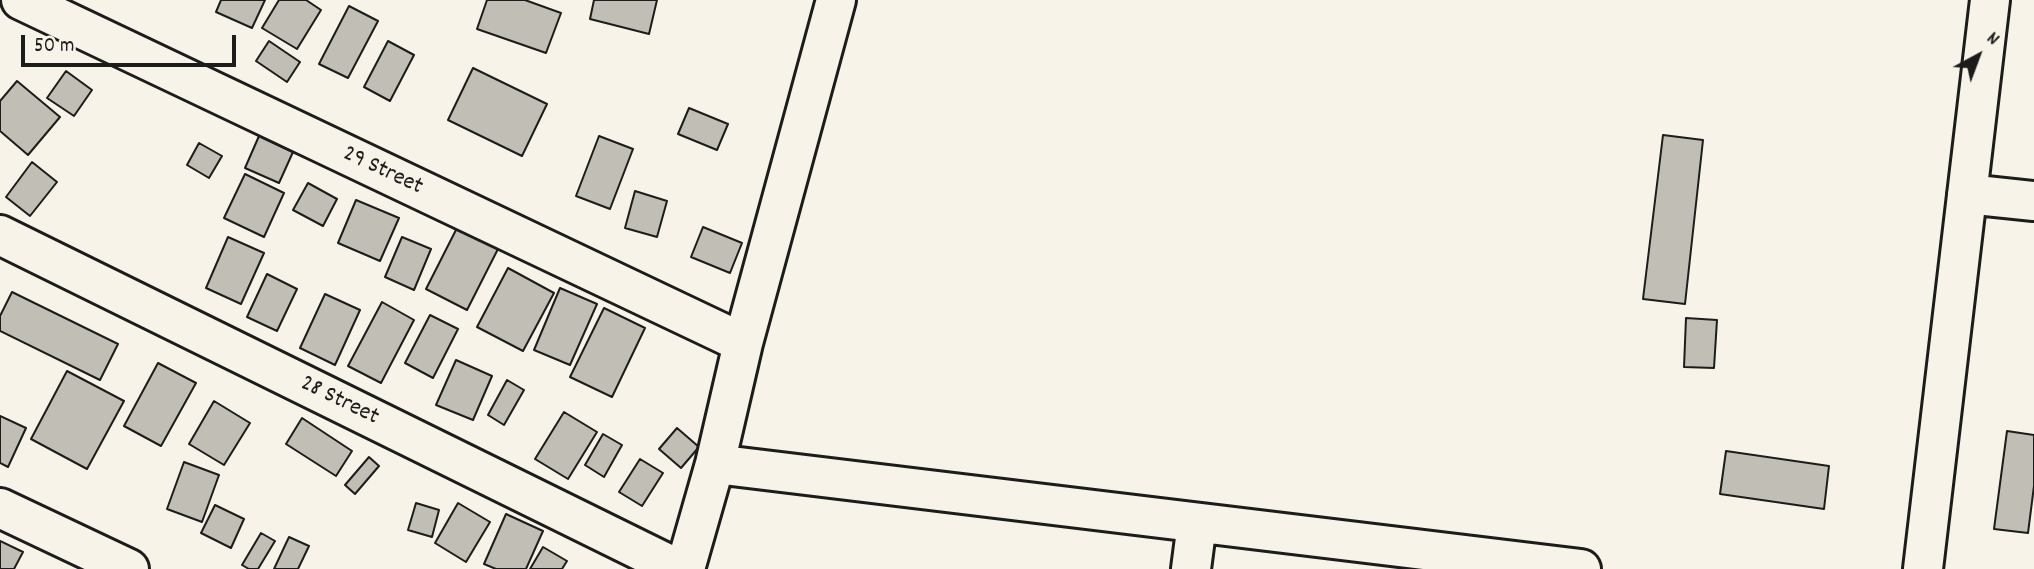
<!DOCTYPE html>
<html>
<head>
<meta charset="utf-8">
<style>
  body { margin:0 }
  #map { position:relative; width:2034px; height:569px; overflow:hidden; background:#f7f3e8; font-family:Dekko,sans-serif }
  canvas { display:block }
  .north { position:absolute; left:1943px; top:21px; width:70px; height:70px; -webkit-text-stroke:5px #f7f3e8; paint-order:stroke; rotate:41deg; font-size:19px; font-weight:700; line-height:28px; text-align:center; color:#1c1c1c }
  .north::after { content:''; display:block; margin:auto; width:24px; height:32px; background:#1c1c1c; clip-path:polygon(50% 0,100% 100%,50% 72%,0 100%) }
  .scale { position:absolute; left:21px; top:35px; width:215px; height:32px; box-sizing:border-box; border:4px solid #1c1c1c; border-top:0; padding-left:9px; font-size:21px; line-height:24px; white-space:nowrap; color:#1c1c1c; -webkit-text-stroke:5px #f7f3e8; paint-order:stroke }
</style>
</head>
<body>
<div id="map">
<canvas width="2034" height="569"></canvas>
<div class="north">N</div>
<div class="scale">50 m</div>
</div>
<script>
const context = document.querySelector('canvas').getContext('2d');
context.lineJoin = 'round';
function fillPath(path, color) { context.fillStyle = color; context.fill(path, 'evenodd'); }
function stroke(path, color, width, dash) { context.strokeStyle = color; context.lineWidth = width; context.lineCap = dash ? 'butt' : 'round'; context.setLineDash(dash || []); context.stroke(path); }
function write(font, color, halo, rows, align = 'center') {
  context.font = font + ' Dekko,sans-serif'; context.lineWidth = 5; context.setLineDash([]); context.textBaseline = 'middle'; context.strokeStyle = halo; context.fillStyle = color; for (const [text, x, y, turn = 0] of rows) {
    context.save(); context.translate(x, y); context.rotate((+turn || 0) * Math.PI / 180); context.textAlign = isNaN(turn) ? turn : align; if (halo) context.strokeText(text, 0, 0); context.fillText(text, 0, 0); context.restore();
  }
}
const building = new Path2D(`
  M221,0H265L252,28L216,12Z
  M279,0H306L321,10L297,49L262,28Z
  M487,0H525L561,13L546,53L477,29Z
  M594,0H657L649,34L590,19Z
  M349,6L378,21L348,78L319,64Z
  M269,41L300,62L287,82L256,61Z
  M388,41L414,55L390,101L364,87Z
  M473,68L547,104L522,156L448,120Z
  M66,71L92,90L74,116L47,98Z
  M17,81L60,117L28,155L0,131V101Z
  M689,108L728,124L717,150L678,134Z
  M1663,135L1703,140L1685,304L1643,299Z
  M259,136L293,152L279,183L245,168Z
  M599,136L633,149L610,209L576,196Z
  M199,143L222,156L209,178L187,165Z
  M32,162L57,182L30,216L6,197Z
  M245,174L284,193L264,237L224,218Z
  M308,183L337,199L323,226L293,210Z
  M635,191L667,201L657,237L625,228Z
  M356,200L399,218L380,261L338,243Z
  M459,224L500,245L467,310L426,289Z
  M703,227L742,243L730,273L691,257Z
  M228,237L264,253L241,304L206,288Z
  M402,237L431,249L414,290L385,277Z
  M508,268L554,293L523,351L477,327Z
  M267,274L297,289L277,331L247,317Z
  M560,288L597,304L570,365L534,350Z
  M12,292L118,344L100,380L0,331V316Z
  M325,294L360,310L335,365L300,348Z
  M382,302L414,320L381,383L348,366Z
  M604,308L645,328L612,397L570,377Z
  M430,315L458,329L433,378L405,363Z
  M1686,318L1717,320L1714,368L1684,367Z
  M456,360L492,376L473,420L436,405Z
  M158,363L196,383L161,446L124,426Z
  M67,371L124,401L87,469L31,439Z
  M507,380L524,390L504,425L488,415Z
  M214,401L250,423L224,465L189,444Z
  M564,412L597,432L568,479L535,459Z
  M0,416L26,428L8,467L0,463Z
  M302,418L352,451L336,476L286,444Z
  M677,428L699,447L681,468L659,449Z
  M2007,431L2034,435V486L2028,533L1994,529Z
  M603,434L622,445L604,477L585,465Z
  M1726,451L1829,466L1824,509L1720,494Z
  M369,457L379,466L355,494L345,485Z
  M640,459L663,473L642,506L619,492Z
  M184,462L219,475L202,522L167,509Z
  M416,503L439,510L432,537L408,530Z
  M458,503L490,522L466,562L435,543Z
  M215,505L244,519L231,548L201,533Z
  M506,514L543,531L526,569H496L484,564Z
  M261,533L275,541L258,569H249L242,565Z
  M289,537L309,546L298,569H274Z
  M0,541L23,552L14,569H0Z
  M543,547L567,561L562,569H530Z`);
fillPath(building, '#c0beb5');
stroke(building, '#1c1c1c', 2);
const minor = new Path2D(`
  M21,0L743,343
  M1967,194L2034,201
  M0,235L678,569
  M715,464L1581,569
  M0,508L129,569
  M685,569L715,464L743,343L836,0
  M1191,569L1197,523
  M1923,569L1990,0`);
stroke(minor, '#1c1c1c', 44);
stroke(minor, '#f7f3e8', 38);
write('24px', '#1c1c1c', '#f7f3e8', [
  ["29 Street",382,172,25],
  ["28 Street",339,402,26]
]);
</script>
</body>
</html>
